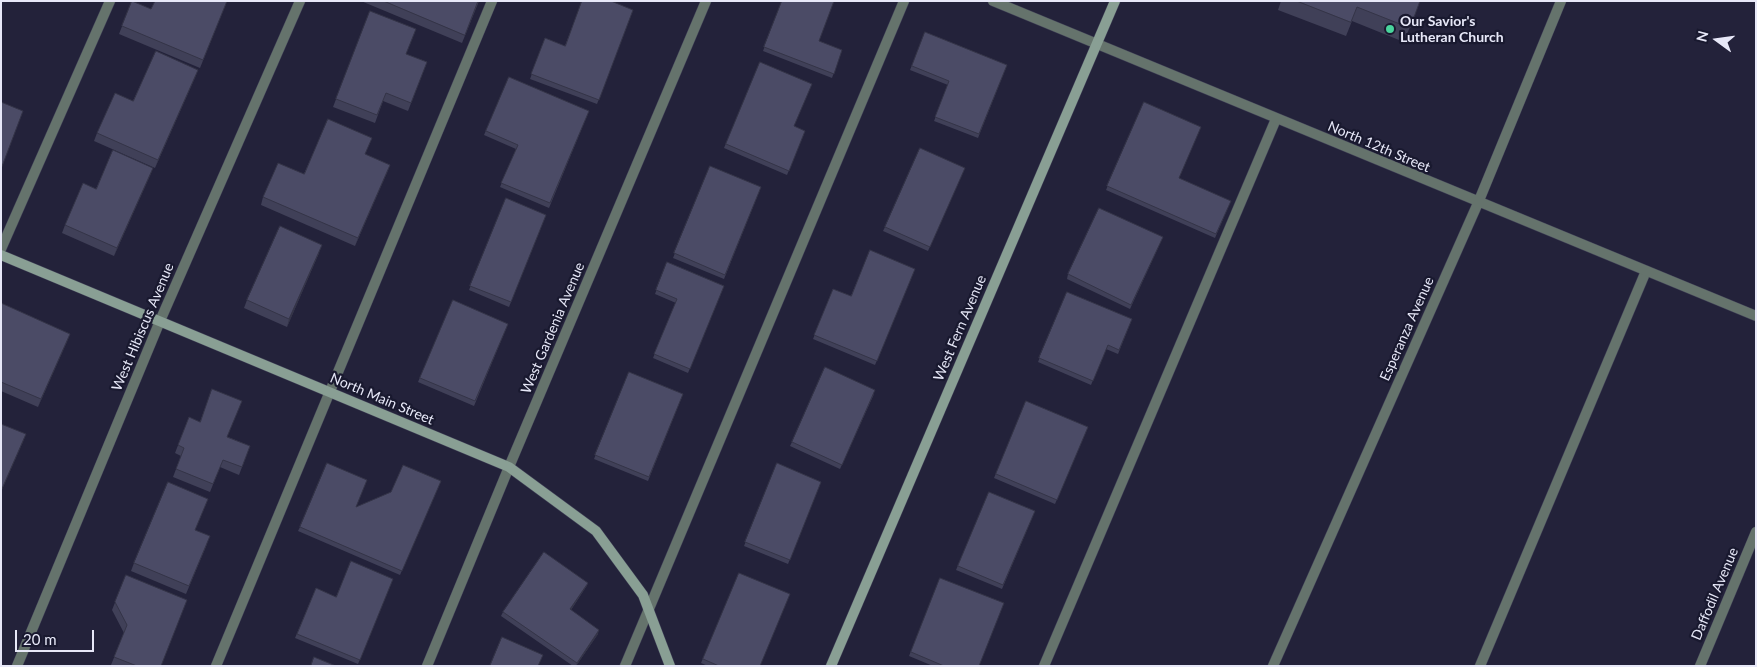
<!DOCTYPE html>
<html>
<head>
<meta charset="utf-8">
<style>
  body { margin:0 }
  #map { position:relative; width:1757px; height:667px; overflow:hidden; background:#23223a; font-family:Lato,sans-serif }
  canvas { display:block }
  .frame { position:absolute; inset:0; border:2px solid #e7e8f8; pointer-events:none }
  .north { position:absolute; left:1692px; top:15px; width:50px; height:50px; -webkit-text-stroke:4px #19192f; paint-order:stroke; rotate:284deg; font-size:14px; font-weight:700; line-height:20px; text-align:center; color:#e7e8f8 }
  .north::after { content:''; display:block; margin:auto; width:18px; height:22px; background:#e7e8f8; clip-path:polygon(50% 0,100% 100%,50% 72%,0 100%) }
  .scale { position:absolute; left:15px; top:630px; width:79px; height:22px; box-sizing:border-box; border:2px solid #e7e8f8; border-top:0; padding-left:6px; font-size:15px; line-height:18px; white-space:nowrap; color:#e7e8f8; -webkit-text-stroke:4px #19192f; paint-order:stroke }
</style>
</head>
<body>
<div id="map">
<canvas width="1757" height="667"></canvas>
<div class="frame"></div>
<div class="north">N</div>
<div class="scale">20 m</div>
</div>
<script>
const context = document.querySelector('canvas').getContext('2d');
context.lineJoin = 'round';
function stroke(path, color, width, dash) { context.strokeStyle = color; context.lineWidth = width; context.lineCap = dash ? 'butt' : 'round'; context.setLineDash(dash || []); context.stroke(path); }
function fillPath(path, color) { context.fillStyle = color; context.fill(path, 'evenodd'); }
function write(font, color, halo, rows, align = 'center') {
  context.font = font + ' Lato,sans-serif'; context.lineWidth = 4.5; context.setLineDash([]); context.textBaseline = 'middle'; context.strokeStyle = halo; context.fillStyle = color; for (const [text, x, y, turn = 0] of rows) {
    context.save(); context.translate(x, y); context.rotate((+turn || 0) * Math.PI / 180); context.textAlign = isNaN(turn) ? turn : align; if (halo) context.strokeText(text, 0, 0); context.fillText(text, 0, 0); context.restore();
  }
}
const lane = new Path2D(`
  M1,249L110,1
  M216,666L492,1
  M625,666L904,1
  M1044,666L1276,119
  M1480,666L1646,271`);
const street = new Path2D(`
  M993,1L1756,316
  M17,666L160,321L300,1
  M427,666L509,467L706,1
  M1273,666L1478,203L1561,1
  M1700,666L1756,532`);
const secondary = new Path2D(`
  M1,255L509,467L596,531L643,595L670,666
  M831,666L1115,1`);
stroke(lane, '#3e3e55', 11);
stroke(street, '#3e3e55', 11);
stroke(secondary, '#3e3e55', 11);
stroke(lane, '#65736c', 10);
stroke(street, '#65736c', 10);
stroke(secondary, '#899f94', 10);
fillPath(new Path2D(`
  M132,1L151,9L227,1L200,68L119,34Z
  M361,1H479L462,43Z
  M782,1L819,41L842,50L832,78L763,51Z
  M1281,1H1420L1404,42L1352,21L1346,36L1278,10Z
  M633,10L597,104L530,79L545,38L565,46Z
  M370,11L406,54L427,62L408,111L383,101L375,123L333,107Z
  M925,32L1007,65L978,138L934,121L948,85L910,70Z
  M760,62L794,126L805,131L787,175L724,148Z
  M198,70L155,168L94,141L97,133Z
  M509,77L589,111L549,208L500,187L516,149L484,135Z
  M1144,102L1179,179L1229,205L1215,238L1106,190Z
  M372,138L365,154L390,165L355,246L261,205L263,197Z
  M710,166L761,187L724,279L673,258Z
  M153,168L114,256L62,233L65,225L96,189Z
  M963,172L928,251L883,231L885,227Z
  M506,198L546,215L509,307L469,290Z
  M1163,237L1130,309L1067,279L1068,274Z
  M319,253L287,327L244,308L247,300Z
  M667,262L724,286L688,373L653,358L676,303L655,294Z
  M915,269L875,365L813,339L833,289L851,296Z
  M1067,292L1132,319L1118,354L1106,349L1091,385L1038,362Z
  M453,300L508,324L474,406L418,382Z
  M1,303L70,334L38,407L1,391Z
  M629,372L683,394L648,481L594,459Z
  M874,394L840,469L790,446L792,442Z
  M1026,401L1088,427L1055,504L994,478Z
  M189,417L228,437L250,446L239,475L220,467L210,492L173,477L181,456L175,453Z
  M777,463L821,482L788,564L744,546Z
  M441,481L400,575L298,531L300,527Z
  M989,492L1035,511L1002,589L956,570Z
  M208,499L195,530L207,544L186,594L131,571L134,563Z
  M739,573L760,666H708L701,663Z
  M126,575L162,666H115L111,665L124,633L112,610Z
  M940,578L980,666H933L909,656Z
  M393,579L358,664L295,638L316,588L336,597Z
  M588,583L586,587L571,610L598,634L576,666H573L501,616L503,612Z`), '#404058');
fillPath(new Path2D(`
  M198,70L195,78L155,168L158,160Z
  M390,165L387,173L355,246L358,238Z
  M153,168L150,176L114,256L117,248Z
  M322,245L319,253L287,327L289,319Z
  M70,334L67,342L38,407L41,399Z
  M26,434L23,442L1,492V491Z
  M588,583L586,587L568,614L570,609Z
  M599,630L598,634L576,666L577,663Z`), '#343447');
const building = new Path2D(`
  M132,1L151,9L155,1H227L203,60L122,26Z
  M384,1H478L465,35Z
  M582,1H611L633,10L599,100L531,74L545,38L565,46Z
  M782,1H834L819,41L842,50L834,74L764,47Z
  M1297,1H1420L1410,28L1357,7L1351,22Z
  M370,11L416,29L406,54L427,62L411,103L386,93L377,115L336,99Z
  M925,32L1007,65L979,134L935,117L949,81L912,66Z
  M156,51L198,70L158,160L97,133L115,93L133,101Z
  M760,62L812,84L794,126L805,131L789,171L726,144Z
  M509,77L589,111L550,203L501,183L518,145L486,131Z
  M1,102L23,111L1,169Z
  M1144,102L1201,127L1179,178L1231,201L1216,234L1107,186Z
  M328,119L372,138L365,154L390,165L358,238L263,197L278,163L304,174Z
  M920,148L965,168L930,247L885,227Z
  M113,150L153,168L117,248L65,225L83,183L96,189Z
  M710,166L761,187L725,275L674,253Z
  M506,198L546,215L511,302L470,286Z
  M1099,208L1163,237L1131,305L1068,274Z
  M280,226L322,245L289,319L247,300Z
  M870,250L915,269L877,361L814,335L833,289L851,296Z
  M667,262L724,286L690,369L654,354L677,299L656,290Z
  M1067,292L1132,319L1119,350L1108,345L1093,381L1039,358Z
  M453,300L508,324L475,401L420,378Z
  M1,303L70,334L41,399L1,382Z
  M825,367L875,390L842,465L792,442Z
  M629,372L683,394L649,477L595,455Z
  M212,389L242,401L227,437L250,446L242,467L223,460L213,484L176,469L184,448L178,445L189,417L200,422Z
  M1026,401L1088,427L1057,500L996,474Z
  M1,424L26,434L1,491Z
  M327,463L367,480L356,507L391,492L403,465L441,481L402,571L300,527Z
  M777,463L821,482L790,560L745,542Z
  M168,482L208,499L195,530L210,536L189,586L134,563Z
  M989,492L1035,511L1003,585L958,566Z
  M544,552L588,583L570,609L599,630L577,663L503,612Z
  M351,561L393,579L360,660L297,634L316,588L336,597Z
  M739,573L790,594L760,666H719L703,659Z
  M126,575L187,600L161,666H137L114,657L127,625L115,602Z
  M940,578L1004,603L979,666H944L911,652Z
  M502,637L543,655L538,666H490Z
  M314,657L336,666H311Z`);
fillPath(building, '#4b4b66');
stroke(building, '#343447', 1);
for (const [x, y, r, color] of [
  [1390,29,5,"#49d49c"]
]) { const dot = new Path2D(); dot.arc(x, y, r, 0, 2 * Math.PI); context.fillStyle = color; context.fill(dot); stroke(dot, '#19192f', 2); }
write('bold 14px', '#e7e8f8', '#19192f', [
  ["Our Savior's",1400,21],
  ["Lutheran Church",1400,37]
], 'left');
write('14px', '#e7e8f8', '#19192f', [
  ["North 12th Street",1379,147,23],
  ["West Hibiscus Avenue",143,327,-67],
  ["West Gardenia Avenue",553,328,-67],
  ["West Fern Avenue",960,328,-67],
  ["Esperanza Avenue",1407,329,-66],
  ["North Main Street",382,399,23],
  ["Daffodil Avenue",1715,594,-67]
]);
</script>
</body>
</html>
